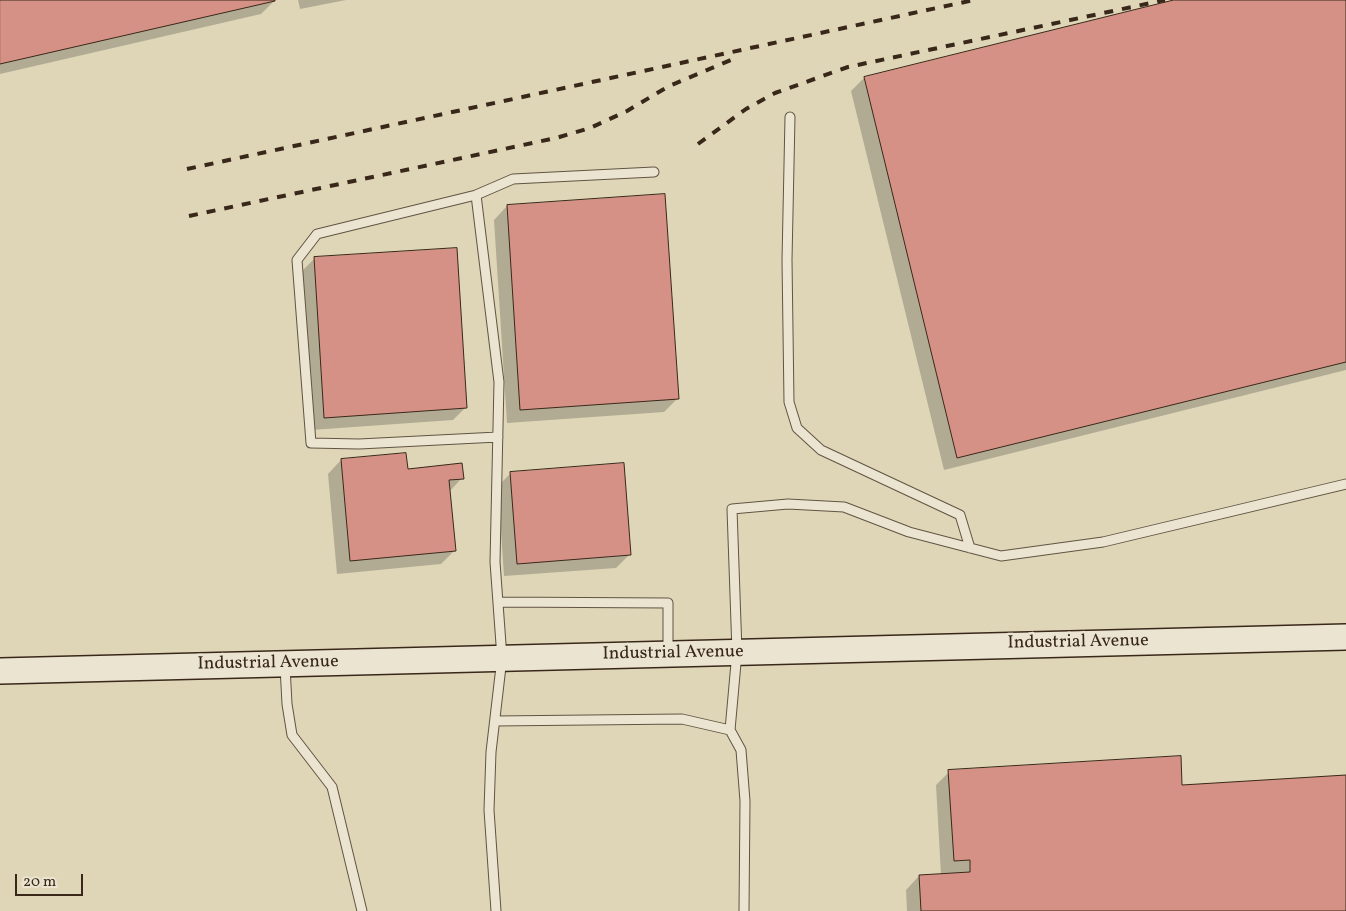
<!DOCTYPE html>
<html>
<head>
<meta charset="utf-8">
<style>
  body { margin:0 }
  #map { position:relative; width:1346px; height:911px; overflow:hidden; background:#dfd6b8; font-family:Vollkorn,serif }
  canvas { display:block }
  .scale { position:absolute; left:15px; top:874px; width:68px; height:22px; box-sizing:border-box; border:2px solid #39281a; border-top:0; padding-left:6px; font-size:15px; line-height:18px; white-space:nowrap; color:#39281a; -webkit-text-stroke:4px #eae4d1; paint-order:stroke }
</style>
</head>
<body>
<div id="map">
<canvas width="1346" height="911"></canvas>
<div class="scale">20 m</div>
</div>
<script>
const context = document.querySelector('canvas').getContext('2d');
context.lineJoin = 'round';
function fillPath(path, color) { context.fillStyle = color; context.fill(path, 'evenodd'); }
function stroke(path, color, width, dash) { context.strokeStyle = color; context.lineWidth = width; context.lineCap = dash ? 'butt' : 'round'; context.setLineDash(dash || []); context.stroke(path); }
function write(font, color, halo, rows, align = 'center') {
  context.font = font + ' Vollkorn,serif'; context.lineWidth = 5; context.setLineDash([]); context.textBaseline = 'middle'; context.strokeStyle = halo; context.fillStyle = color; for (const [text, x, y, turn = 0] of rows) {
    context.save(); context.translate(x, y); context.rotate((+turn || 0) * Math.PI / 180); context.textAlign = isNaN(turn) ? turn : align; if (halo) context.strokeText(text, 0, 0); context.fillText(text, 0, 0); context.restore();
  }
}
fillPath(new Path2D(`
  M0,0H274V1L261,14L0,74Z
  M298,0H346L300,9Z
  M1179,0H1346V370L944,470L851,91L864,78Z
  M507,206L677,399L664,412L507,423L494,220Z
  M314,259L466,407L453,420L311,430L301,272Z
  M405,454L407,470L462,478L449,492L454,551L441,564L337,574L328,474L341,460Z
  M511,473L629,555L616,568L504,576L498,486Z
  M949,772L1181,787L1346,776V911H907L906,890L919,876L941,875L936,785Z`), '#0003');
const building = new Path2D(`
  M0,0H275V1L0,64Z
  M1174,0H1346V362L957,458L864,77Z
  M665,194L679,399L520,410L507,205Z
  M457,248L467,408L324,418L314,257Z
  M406,453L408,469L462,463L464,479L449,480L456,551L350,561L341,459Z
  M624,463L631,555L517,564L510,472Z
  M1181,756L1182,785L1346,775V911H921L919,875L970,872V860L954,861L948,770Z`);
fillPath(building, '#d59185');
stroke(building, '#39281a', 1);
const lane = new Path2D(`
  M790,117L787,260L789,402L797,428L821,450L960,515L970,548
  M476,195L317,234L297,260L311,443L359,444L498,437
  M498,602L668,603V653
  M285,666L287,704L292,735L332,787L362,911
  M495,721L682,719L730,730L741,750L745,801L744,911
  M730,730L737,652L732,509L788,504L844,507L909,532L1001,556L1103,542L1346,484
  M496,911L489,810L491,752L502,658L495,562L499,382L476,195L513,179L654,172`);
const secondary = new Path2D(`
  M0,671L1346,637`);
stroke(lane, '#625442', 11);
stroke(secondary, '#39281a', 28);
stroke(lane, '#eae4d1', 9);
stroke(secondary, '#eae4d1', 25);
stroke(new Path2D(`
  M698,144L746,109L775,93L848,67L1165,0
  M187,169L974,0
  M189,216L556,138L590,128L627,111L669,86L738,57`), '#39281a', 4, [9, 9]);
write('18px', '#39281a', '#eae4d1', [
  ["Industrial Avenue",1078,643,-1],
  ["Industrial Avenue",673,654,-1],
  ["Industrial Avenue",268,664,-1]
]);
</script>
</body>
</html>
